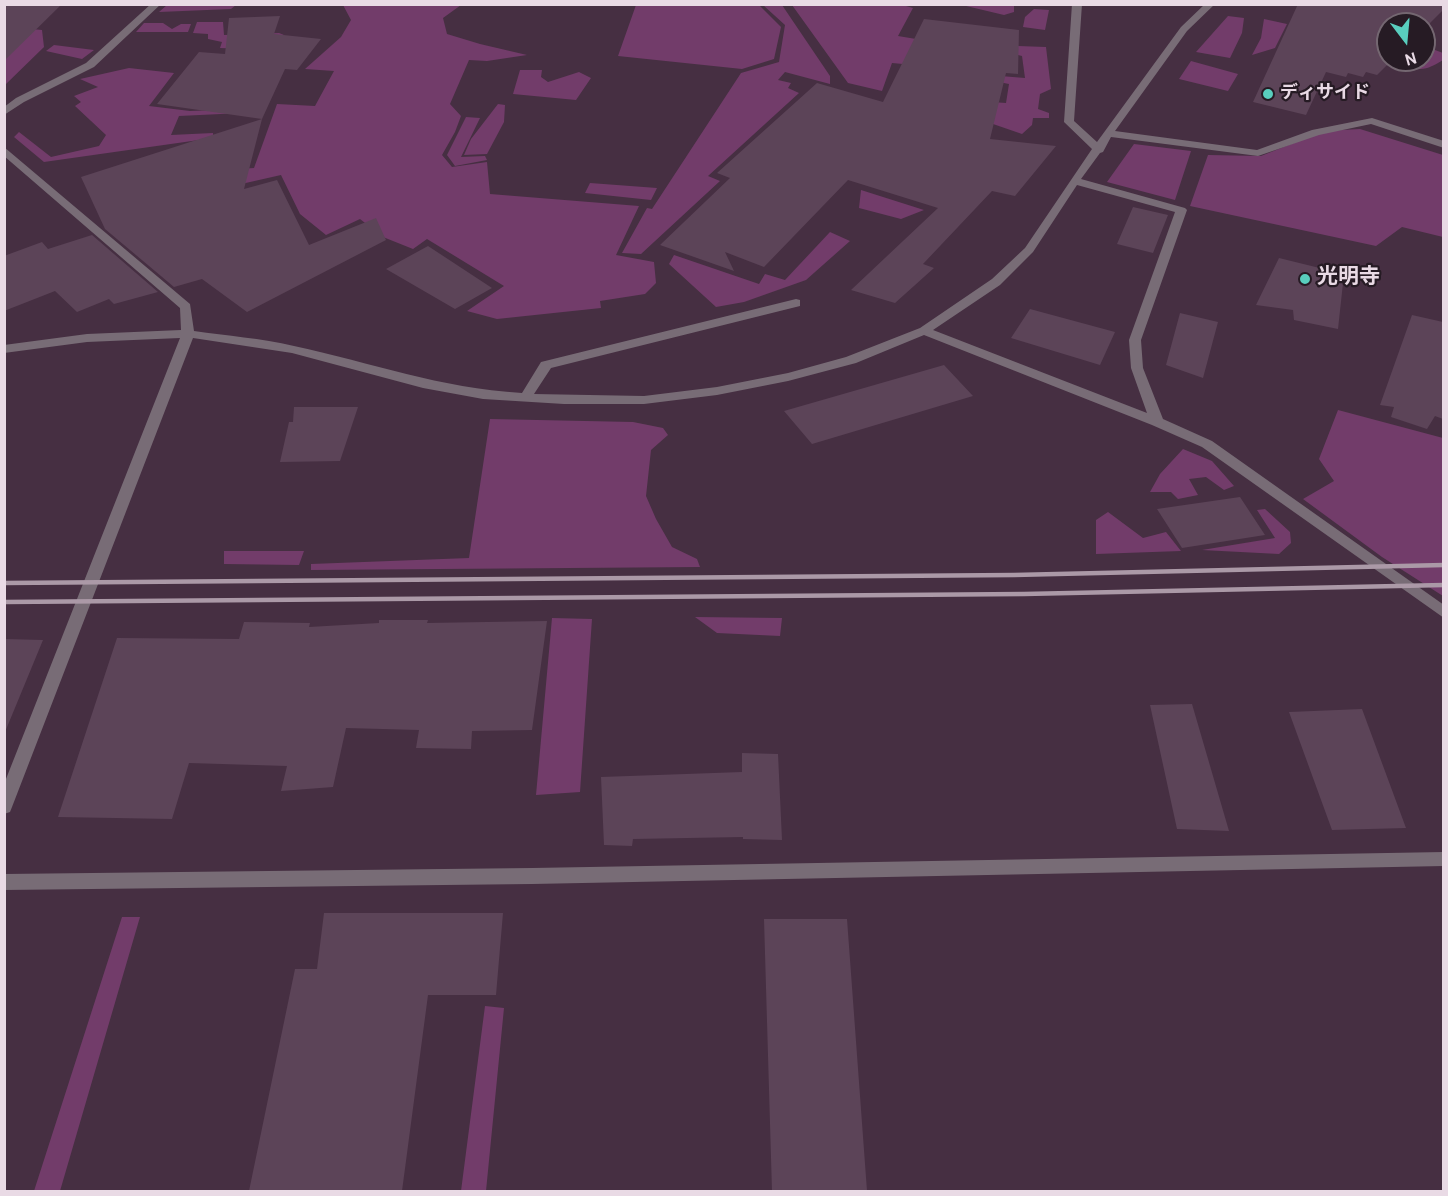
<!DOCTYPE html>
<html>
<head>
<meta charset="utf-8">
<style>
  body { margin:0 }
  #map { position:relative; width:1448px; height:1196px; overflow:hidden; background:#462f42; font-family:Overpass,sans-serif }
  canvas { display:block }
  .frame { position:absolute; inset:0; border:6px solid #e9dae5; pointer-events:none }
  .north { position:absolute; left:1376px; top:12px; width:60px; height:60px; box-sizing:border-box; background:#261b24; border:2px solid #746771; border-radius:50%; rotate:164deg; font-size:16px; font-weight:700; line-height:24px; text-align:center; color:#e9dae5 }
  .north::after { content:''; display:block; margin:auto; width:21px; height:27px; background:#59cebe; clip-path:polygon(50% 0,100% 100%,50% 72%,0 100%) }
</style>
</head>
<body>
<div id="map">
<canvas width="1448" height="1196"></canvas>
<div class="frame"></div>
<div class="north">N</div>
</div>
<script>
const context = document.querySelector('canvas').getContext('2d');
context.lineJoin = 'round';
function fillPath(path, color) { context.fillStyle = color; context.fill(path, 'evenodd'); }
function stroke(path, color, width, dash) { context.strokeStyle = color; context.lineWidth = width; context.lineCap = dash ? 'butt' : 'round'; context.setLineDash(dash || []); context.stroke(path); }
function write(font, color, halo, rows, align = 'center') {
  context.font = font + ' Overpass,"Noto Sans JP",sans-serif'; context.lineWidth = 4.5; context.setLineDash([]); context.textBaseline = 'middle'; context.strokeStyle = halo; context.fillStyle = color; for (const [text, x, y, turn = 0] of rows) {
    context.save(); context.translate(x, y); context.rotate((+turn || 0) * Math.PI / 180); context.textAlign = isNaN(turn) ? turn : align; if (halo) context.strokeText(text, 0, 0); context.fillText(text, 0, 0); context.restore();
  }
}
fillPath(new Path2D(`
  M899,4L913,8L898,36L916,39L903,64L892,63L882,91L848,83L792,5Z
  M167,5V4L236,5L231,9L159,12Z
  M343,5H461L443,18L447,34L480,44L527,55L487,61L469,60L450,104L461,116L455,132L442,155L452,167L487,162L490,194L639,206L616,255L654,262L656,283L645,294L600,301L601,308L497,319L467,311L504,286L427,239L413,249L383,237L360,219L326,235L300,214L281,175L228,187L205,171L254,168L277,104L315,106L334,71L305,69L341,37L351,20Z
  M636,5H759L781,27L774,59L742,69L618,56Z
  M763,5H782L830,76V84L785,72L778,80L791,83L788,88L799,93L708,176L720,181L641,254L622,253L647,208L652,209L741,73L779,62L785,25Z
  M962,5H1014V12L1004,15Z
  M1034,9L1049,10L1045,30L1023,27L1025,17Z
  M1228,16L1244,18L1242,33L1230,58L1196,52Z
  M1264,19L1287,24L1275,48L1252,55L1261,38Z
  M197,22H223L224,35L279,33L284,35L272,50L220,48L222,42L208,39V34L193,33Z
  M144,23H163L172,29L181,24H191L188,32H136Z
  M32,29L42,30L44,47L5,85V45Z
  M54,45L94,50L82,59L46,51Z
  M1018,46L1046,47L1051,89L1040,94L1038,109L1049,113V118H1033L1032,125L1022,134L967,115L978,101L1006,103L1009,84L989,80L988,75L1025,78L1022,56L1014,54Z
  M1435,50L1443,53V60C1430,68 1419,74 1406,63L1413,60H1424V55Z
  M1191,61L1238,74L1228,91L1179,79Z
  M129,68L174,73L149,106L190,111L264,108L263,112L179,116L171,135L213,133V138L44,162L14,137L19,132L51,157L99,146L106,135L75,106L81,102L74,96L98,87L80,79Z
  M520,70H542L541,77L548,82L579,72L591,78L576,100L513,94Z
  M498,104L505,105L504,122L487,154L464,155L471,139Z
  M466,117L480,118L461,157L485,156L487,160L455,166L447,155Z
  M1360,129L1443,155V237L1402,227L1376,246L1190,206L1208,155L1261,156L1324,131Z
  M1134,144L1191,151L1175,200L1107,182Z
  M590,183L657,188L651,200L585,193Z
  M861,190L924,210L901,219L859,208Z
  M830,232L850,241L806,280L744,302L716,307L669,264L674,255L759,284L765,274L785,280Z
  M1338,410L1443,438V596L1382,557L1303,499L1334,481L1319,459Z
  M490,419L633,422L663,428L668,435L651,450L646,496L656,519L672,547L697,559L700,567L311,570V564L469,558Z
  M1183,449L1212,461L1234,486L1224,490L1206,477L1189,479L1198,495L1178,499L1171,492H1150L1160,474Z
  M1265,509L1290,532L1291,543L1279,554L1202,550L1275,538L1257,510Z
  M1108,512L1143,538L1166,532L1181,551L1096,554V520Z
  M224,551H304L299,565L224,564Z
  M695,617L782,618L780,636L717,633Z
  M552,618L592,619L580,792L536,795Z
  M122,917H140L60,1191H34Z
  M485,1006L504,1008L486,1191H461Z`), '#723c6a');
fillPath(new Path2D(`
  M4,4H62L4,61Z
  M1298,4H1443V10L1424,29V24H1388V60H1392L1377,75L1366,72L1363,77L1348,73L1346,77L1326,72L1306,115L1253,102Z
  M280,16L274,34L321,39L297,70L285,69L262,119L244,189L277,180L309,245L376,218L386,240L247,312L202,279L174,287L105,229L81,177L262,119L157,104L199,52L225,54L229,18Z
  M924,19L1019,30L1018,74L1006,73L990,139L1056,146L1015,196L992,191L923,264L934,268L895,303L851,290L938,208L848,180L764,267L725,252L734,271L660,245L730,178L717,173L817,83L883,102Z
  M1133,207L1168,215L1153,253L1117,244Z
  M92,235L158,292L114,304L109,299L77,312L55,291L4,311V256L42,242L48,249Z
  M428,246L492,288L455,309L386,269Z
  M1279,258L1344,274L1338,329L1294,320L1293,310L1256,305Z
  M1030,309L1115,332L1100,365L1011,338Z
  M1180,313L1218,322L1203,378L1166,365Z
  M1412,315L1443,322V419L1435,416L1427,429L1391,417L1394,407L1380,405Z
  M944,365L973,396L812,444L784,411Z
  M294,407H358L340,461L280,462L289,422H293Z
  M1240,497L1265,535L1182,548L1157,509Z
  M379,620H428L427,623L547,621L532,730L472,731L471,749L416,748L419,730L346,728L333,787L281,791L287,766L189,763L172,819L58,817L117,638L239,639L244,622L310,623L309,627L379,623Z
  M4,639L43,640L5,732H4Z
  M1192,704L1229,831L1177,829L1150,705Z
  M1362,709L1406,828L1332,830L1289,712Z
  M742,753L778,754L782,840L743,839V837L633,839L632,846L604,845L601,777L742,772Z
  M324,913H503L496,995H428L402,1191H249L295,969H317Z
  M764,919H847L867,1191H772Z`), '#5c4458');
fillPath(new Path2D(`
  M151,4H161L94,67L24,102L4,115V107L16,98L86,63Z
  M1072,4H1082L1074,121L1097,142L1181,27L1205,4H1215L1187,31L1115,131L1257,150L1312,130L1372,118L1444,141V148L1371,124L1319,135L1258,156L1111,137L1103,152L1100,153L1081,179L1185,208L1187,210L1141,340L1143,368L1163,419L1212,441L1444,605V618L1202,447L1152,425L924,335L856,363L788,381L717,395L644,404H564L483,399L423,388L292,353L193,338L12,807L10,812L4,814V784L180,338L87,342L4,353V345L87,334L181,330L180,308L4,156V147L190,304L194,331C227,336 261,338 294,346C373,363 439,388 522,393L541,362L796,299L800,300V306L551,368L534,394L644,396L717,387L788,373L846,357L920,328L992,279L1025,248L1092,149L1064,122ZM1077,185L1175,212L1129,340L1131,368L1147,413L933,330L1000,285L1033,252Z
  M1444,852V866L532,884L4,890V874L532,868Z`), '#786c76');
stroke(new Path2D(`
  M4,583L1014,575L1444,565
  M4,602L1024,594L1444,585`), '#ab99a7', 4.5);
for (const [x, y, r, color] of [
  [1268,94,6,"#59cebe"],
  [1305,279,6,"#59cebe"]
]) { const dot = new Path2D(); dot.arc(x, y, r, 0, 2 * Math.PI); context.fillStyle = color; context.fill(dot); stroke(dot, '#261b24', 2); }
write('bold 18px', '#e9dae5', '#261b24', [
  ["ディサイド",1280,94]
], 'left');
write('bold 21px', '#e9dae5', '#261b24', [
  ["光明寺",1317,279]
], 'left');
</script>
</body>
</html>
